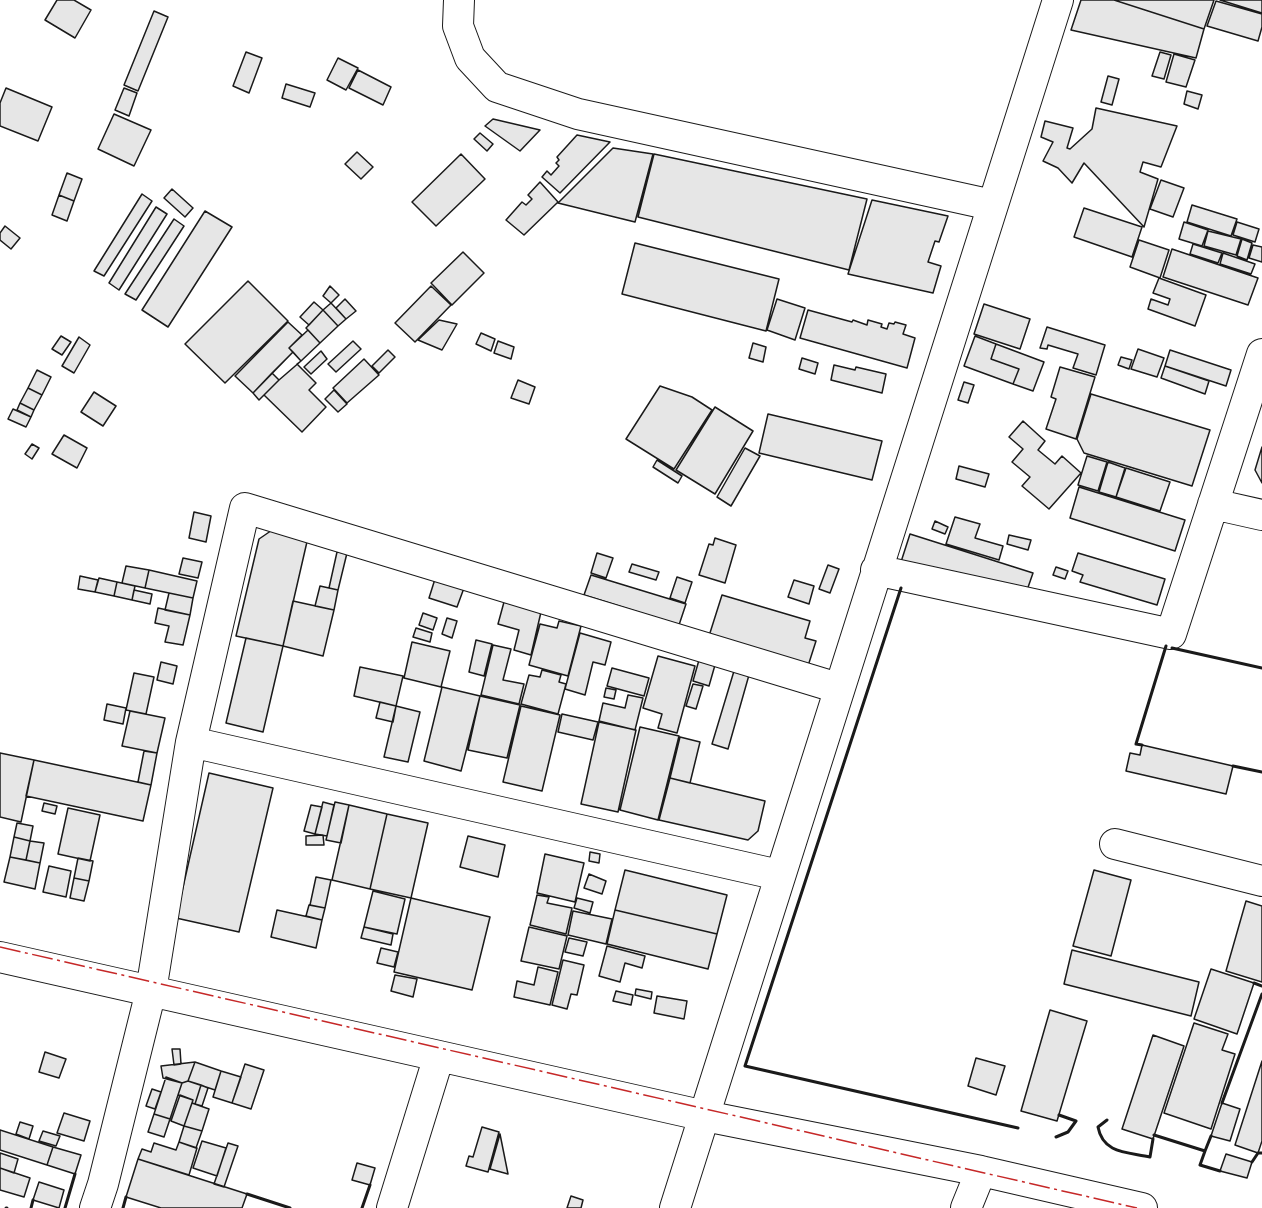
<!DOCTYPE html>
<html>
<head>
<meta charset="utf-8">
<style>
  body { margin:0 }
  canvas { display:block; background:#fff }
</style>
</head>
<body>
<canvas width="1262" height="1208"></canvas>
<script>
const context = document.querySelector('canvas').getContext('2d');
context.lineJoin = 'round';
function fillPath(path, color) { context.fillStyle = color; context.fill(path, 'evenodd'); }
function stroke(path, color, width, dash) { context.strokeStyle = color; context.lineWidth = width; context.lineCap = dash ? 'butt' : 'round'; context.setLineDash(dash || []); context.stroke(path); }
const building = new Path2D(`
  M57,0H74L91,10L75,38L45,20Z
  M1081,0H1114L1204,29L1196,58L1071,30Z
  M1114,0H1214L1204,29Z
  M1220,0H1262V13Z
  M1216,1L1262,14V27L1258,41L1207,26Z
  M154,11L168,17L138,91L124,85Z
  M246,52L262,58L249,93L233,86Z
  M1160,52L1171,55L1164,79L1152,76Z
  M1174,54L1195,60L1186,87L1166,82Z
  M338,58L358,68L346,90L327,80Z
  M358,70L391,87L383,105L349,88Z
  M1108,76L1119,79L1112,105L1101,102Z
  M286,84L315,93L310,107L282,98Z
  M6,88L52,107L38,141L0,126V103Z
  M124,88L137,93L129,116L115,110Z
  M1187,91L1202,95L1198,109L1184,104Z
  M1096,108L1177,126L1161,167L1143,162L1140,172L1158,179L1144,227L1084,163L1072,183L1058,168L1043,161L1053,142L1041,137L1045,121L1073,128L1067,148L1070,149L1092,129Z
  M114,114L151,130L134,166L98,149Z
  M493,119L540,130L520,151L485,126Z
  M480,133L493,144L487,151L474,139Z
  M577,135L610,142L560,193L542,177L547,171L551,175L559,166L556,163L559,160L557,157Z
  M613,148L653,154L635,222L558,203Z
  M357,152L373,167L361,179L345,164Z
  M461,154L485,179L436,226L412,202Z
  M654,154L867,199L849,270L638,217Z
  M67,173L82,179L74,201L59,195Z
  M1161,180L1184,188L1173,217L1150,209Z
  M540,182L558,202L524,235L506,220L522,202L526,205L532,199L528,195Z
  M172,189L193,208L185,217L164,198Z
  M142,194L152,201L104,276L94,271Z
  M59,195L74,201L67,221L52,215Z
  M872,200L948,216L939,242L935,241L928,262L941,266L933,293L848,274Z
  M1192,205L1237,219L1231,236L1187,222Z
  M156,207L167,214L119,290L109,283Z
  M1084,208L1142,227L1132,257L1074,237Z
  M205,211L232,227L168,327L142,310Z
  M174,219L184,226L136,300L125,294Z
  M1184,222L1208,230L1202,246L1179,239Z
  M1237,222L1259,229L1255,242L1233,235Z
  M5,226L20,238L11,249L0,240V233Z
  M1208,231L1241,239L1236,255L1204,246Z
  M1242,239L1252,243L1247,260L1237,256Z
  M1139,240L1169,250L1160,278L1130,267Z
  M635,243L779,279L766,331L622,294Z
  M1193,244L1222,253L1218,263L1190,254Z
  M1253,245L1262,247V262L1249,258Z
  M1172,249L1258,278L1248,305L1163,277Z
  M463,252L484,273L452,305L431,283Z
  M1223,253L1255,264L1251,274L1220,264Z
  M1159,278L1206,295L1195,326L1148,309L1151,299L1168,305L1170,299L1153,293Z
  M248,281L288,321L225,383L185,344Z
  M330,286L339,295L331,303L323,296Z
  M431,286L451,305L415,342L395,323Z
  M345,299L356,311L346,319L336,308Z
  M777,299L805,308L795,340L767,330Z
  M314,302L323,310L309,325L300,317Z
  M331,303L346,319L338,326L323,310Z
  M984,304L1030,319L1020,349L974,334Z
  M323,310L338,326L320,343L306,328Z
  M808,310L852,322L853,320L867,325L868,320L882,324L881,327L887,329L889,323L894,324L895,322L906,325L903,334L915,338L907,368L800,338Z
  M439,320L457,324L442,350L418,340Z
  M288,322L302,335L289,348L293,352L253,393L235,376Z
  M1047,327L1105,345L1096,375L1073,368L1078,354L1048,345L1047,349L1040,348Z
  M308,330L320,343L301,361L289,348Z
  M481,333L495,339L491,351L476,344Z
  M61,336L71,342L62,355L52,349Z
  M975,336L996,344L991,359L1019,369L1013,384L964,366Z
  M79,337L90,345L74,373L62,366Z
  M353,341L361,349L336,372L328,364Z
  M498,341L514,347L511,359L494,353Z
  M753,343L766,347L763,362L749,358Z
  M996,344L1044,362L1033,391L1013,384L1019,369L991,359Z
  M1138,349L1164,358L1157,377L1131,369Z
  M388,350L395,357L379,373L372,366Z
  M1170,350L1231,370L1226,386L1165,366Z
  M321,351L327,359L311,374L304,367Z
  M293,352L301,361L297,364L316,383L309,390L326,407L302,432L264,395L279,380L272,373Z
  M293,352L301,361L279,380L272,373Z
  M1121,357L1132,360L1129,369L1118,365Z
  M802,358L818,363L815,374L799,369Z
  M364,359L379,375L347,403L333,388Z
  M834,365L855,370L856,367L886,374L882,393L831,380Z
  M1165,366L1209,381L1205,394L1161,378Z
  M1060,367L1095,377L1076,439L1046,429L1056,399L1051,397Z
  M37,370L51,377L42,395L28,388Z
  M272,373L279,380L259,400L253,393Z
  M518,380L535,387L529,404L511,398Z
  M964,382L974,385L968,403L958,400Z
  M660,386L692,397L712,410L674,469L626,439Z
  M28,388L42,395L34,410L20,403Z
  M334,390L347,404L338,412L325,399Z
  M94,392L116,406L103,426L81,412Z
  M1091,394L1210,430L1192,486L1084,453L1077,439Z
  M20,403L34,410L31,417L17,410Z
  M715,407L753,431L715,494L676,470Z
  M13,409L31,417L26,427L8,419Z
  M768,414L882,441L872,480L759,453Z
  M1023,421L1045,441L1038,450L1055,464L1062,456L1081,473L1049,509L1022,486L1030,477L1012,462L1023,449L1009,437Z
  M64,435L87,448L77,468L52,454Z
  M32,444L39,448L32,459L25,454Z
  M1262,447V483L1255,470Z
  M745,448L760,456L731,506L717,497Z
  M1087,456L1107,462L1098,491L1078,485Z
  M657,460L682,476L678,483L653,467Z
  M1108,462L1125,468L1116,497L1099,492Z
  M959,466L989,474L985,487L956,479Z
  M1126,468L1170,482L1160,511L1116,497Z
  M1079,487L1185,520L1175,551L1070,518Z
  M194,512L211,516L206,542L189,538Z
  M955,517L980,524L975,538L1003,546L999,560L946,544Z
  M935,521L948,527L945,534L932,529Z
  M278,526L309,533L283,646L236,636L259,539Z
  M910,534L1033,573L1025,596L900,565Z
  M1009,535L1031,540L1028,550L1007,544Z
  M715,538L736,545L725,583L699,575L709,544L713,545Z
  M337,552L347,553L338,590L329,588Z
  M597,553L613,558L606,578L591,573Z
  M1078,553L1165,579L1157,605L1080,582L1083,575L1072,571Z
  M183,558L202,562L198,578L179,574Z
  M632,564L659,572L656,580L629,572Z
  M828,565L839,569L830,593L819,589Z
  M126,566L149,570L145,588L122,583Z
  M1056,567L1068,571L1065,579L1053,575Z
  M149,570L197,581L193,598L145,588Z
  M591,575L686,604L679,625L584,595Z
  M80,576L98,580L95,592L78,589Z
  M677,577L692,582L685,603L670,598Z
  M99,578L117,582L114,596L95,592Z
  M435,579L464,588L457,607L429,598Z
  M794,580L814,586L809,604L788,597Z
  M117,582L135,586L132,600L114,596Z
  M320,586L338,590L334,610L315,606Z
  M134,590L152,594L150,604L132,600Z
  M169,593L193,598L190,615L165,610Z
  M722,595L810,621L805,638L816,641L808,666L709,636Z
  M293,601L334,610L323,656L283,646Z
  M504,602L541,612L531,655L514,650L519,630L498,624Z
  M158,608L190,615L183,645L165,642L169,626L155,623Z
  M423,613L437,618L433,630L419,625Z
  M447,618L457,621L452,638L442,634Z
  M559,621L581,626L568,676L529,665L540,624L557,628Z
  M416,628L432,633L430,642L413,637Z
  M580,633L611,642L605,665L593,662L585,695L565,689Z
  M246,638L283,646L263,732L226,723Z
  M476,640L492,644L484,676L469,672Z
  M412,642L450,651L441,687L404,678Z
  M493,645L511,649L503,680L524,684L519,704L481,695Z
  M658,656L695,666L677,733L658,728L662,714L643,708Z
  M699,660L715,665L709,686L693,681Z
  M161,662L177,666L173,684L157,680Z
  M360,667L403,676L396,706L354,696Z
  M612,668L649,678L644,696L607,686Z
  M542,670L561,675L559,682L566,684L558,714L521,704L529,675L540,677Z
  M734,671L749,675L728,749L712,744Z
  M134,673L154,677L146,714L126,710Z
  M693,684L703,686L696,709L686,706Z
  M442,687L480,696L461,771L424,761Z
  M606,688L616,690L614,699L604,697Z
  M628,695L643,698L635,730L599,721L603,703L625,708Z
  M480,696L520,705L507,758L468,750Z
  M380,702L396,706L393,722L376,718Z
  M107,704L126,708L123,724L104,720Z
  M396,706L420,712L408,762L384,757Z
  M521,706L560,715L542,791L503,782Z
  M130,711L165,718L157,753L122,746Z
  M562,714L598,722L593,740L558,732Z
  M599,722L636,730L618,812L581,804Z
  M640,727L679,736L658,820L620,810Z
  M680,737L700,742L690,783L670,778Z
  M1142,745L1233,766L1226,794L1126,771L1130,753L1140,755Z
  M144,751L157,753L151,785L138,782Z
  M0,753L34,760L21,822L0,817Z
  M34,760L151,785L143,821L26,796Z
  M209,773L273,788L239,932L176,918Z
  M670,778L765,801L758,831L748,840L659,820Z
  M323,802L334,805L327,836L315,834Z
  M335,802L349,805L341,843L326,840Z
  M44,803L57,806L55,814L42,811Z
  M311,805L322,807L315,834L304,831Z
  M349,805L387,814L370,889L332,880Z
  M68,808L100,815L90,861L58,854Z
  M387,814L428,823L411,898L370,889Z
  M17,823L33,826L30,841L14,837Z
  M323,835L324,845H306V836Z
  M468,836L505,845L498,877L460,867Z
  M14,837L30,841L26,860L10,857Z
  M30,841L44,843L40,863L26,860Z
  M590,852L600,854L599,863L589,861Z
  M545,854L584,863L575,902L537,893Z
  M10,857L40,863L35,889L4,882Z
  M78,858L93,861L89,881L74,878Z
  M49,866L71,871L66,897L43,892Z
  M625,870L727,895L717,934L615,910Z
  M1094,870L1131,880L1111,956L1073,946Z
  M589,874L606,881L602,894L584,888Z
  M316,877L331,880L325,908L310,905Z
  M74,878L89,881L84,901L70,898Z
  M373,891L405,899L397,934L364,927Z
  M537,895L549,897L547,903L572,908L566,934L530,925Z
  M411,898L490,917L472,990L394,972Z
  M577,898L593,902L590,913L574,908Z
  M1246,901L1262,906V982L1226,971Z
  M309,905L325,908L322,920L306,916Z
  M277,910L322,920L316,948L271,937Z
  M615,910L717,934L708,969L607,944Z
  M573,911L612,919L606,944L568,935Z
  M364,927L393,934L391,945L361,938Z
  M529,927L567,936L559,969L521,961Z
  M569,938L587,942L583,956L565,952Z
  M607,946L645,956L642,968L625,963L620,982L599,976Z
  M381,948L398,952L394,967L377,963Z
  M1072,950L1199,982L1191,1016L1064,984Z
  M563,960L584,965L577,995L571,994L567,1009L552,1005Z
  M538,967L558,972L550,1005L514,997L517,981L534,985Z
  M1211,969L1254,983L1237,1034L1194,1019Z
  M395,975L417,979L413,997L391,991Z
  M636,989L652,992L651,999L635,995Z
  M616,991L633,995L631,1005L613,1001Z
  M657,996L687,1001L684,1019L654,1013Z
  M1050,1010L1087,1021L1057,1121L1021,1111Z
  M1194,1023L1228,1034L1222,1050L1235,1054L1211,1129L1164,1113Z
  M1153,1035L1184,1046L1153,1139L1122,1129Z
  M172,1049H180L181,1064L174,1065Z
  M45,1052L66,1059L59,1078L39,1072Z
  M976,1058L1005,1066L996,1095L968,1086Z
  M1262,1061V1141L1258,1153L1235,1145Z
  M195,1062L188,1081L182,1083L163,1078L161,1066Z
  M195,1062L221,1071L215,1090L188,1081Z
  M245,1064L264,1070L251,1109L232,1103Z
  M221,1071L241,1077L232,1103L213,1097Z
  M166,1077L182,1083L170,1119L154,1114Z
  M188,1081L201,1085L195,1104L192,1103L193,1100L178,1095L182,1083Z
  M201,1085L208,1088L202,1106L195,1104Z
  M152,1089L161,1092L155,1109L146,1106Z
  M180,1095L193,1100L184,1126L171,1121Z
  M192,1103L209,1109L202,1131L184,1126Z
  M1222,1103L1240,1109L1230,1141L1211,1136Z
  M64,1113L90,1121L84,1141L57,1133Z
  M154,1114L170,1119L164,1137L148,1132Z
  M20,1122L33,1126L29,1139L16,1134Z
  M184,1126L202,1131L196,1148L179,1142Z
  M482,1127L499,1132L488,1172L466,1166L469,1156L473,1157Z
  M0,1130L53,1147L47,1165L0,1150Z
  M43,1131L60,1136L56,1146L39,1141Z
  M500,1134L508,1174L490,1169Z
  M202,1141L226,1148L217,1176L193,1168Z
  M179,1142L197,1148L189,1175L138,1159L142,1149L151,1152L154,1143L176,1150Z
  M228,1143L238,1146L224,1187L214,1184Z
  M53,1147L81,1155L75,1174L47,1165Z
  M0,1153L18,1159L14,1173L0,1168Z
  M1226,1154L1252,1162L1247,1178L1220,1171Z
  M138,1159L247,1194L242,1208H161L126,1197Z
  M357,1163L375,1168L370,1185L352,1180Z
  M0,1168L30,1178L24,1197L0,1190Z
  M39,1182L64,1190L59,1208L33,1200Z
  M571,1196L583,1200L581,1208H567Z`);
fillPath(building, '#e6e6e6');
stroke(building, '#1a1a1a', 1.5);
const street = new Path2D(`
  M459,0L458,26L470,58L497,87L578,114L992,205
  M1213,504L1262,515
  M876,570L1171,634L1262,354
  M191,742L779,875
  M1115,844L1262,881
  M0,957L705,1116L981,1171L1142,1208
  M95,1208L103,1184L151,991L191,742L245,508L838,688
  M392,1208L439,1056
  M675,1208L1058,0
  M966,1208L981,1171`);
stroke(street, '#1a1a1a', 32);
stroke(street, '#fff', 30);
stroke(new Path2D(`
  M901,588L745,1066L1018,1128
  M1172,648L1262,668
  M1142,745L1136,744L1166,646
  M1233,766L1262,772
  M1254,983L1262,986
  M1222,1103L1262,994
  M1107,1120L1098,1127C1103,1154 1128,1152 1150,1157L1153,1139
  M1154,1135L1205,1151L1200,1165L1220,1171
  M1056,1137L1068,1132L1076,1121L1059,1115
  M1205,1151L1211,1136
  M1252,1162L1258,1153H1262
  M247,1194L290,1208
  M6,1208H7
  M31,1208L33,1200
  M65,1208L75,1174
  M123,1208L126,1197
  M362,1208L370,1185`), '#1a1a1a', 3);
stroke(new Path2D(`
  M0,947L1137,1208`), '#c62828', 1.5, [21, 4.5, 3, 4.5]);
</script>
</body>
</html>
